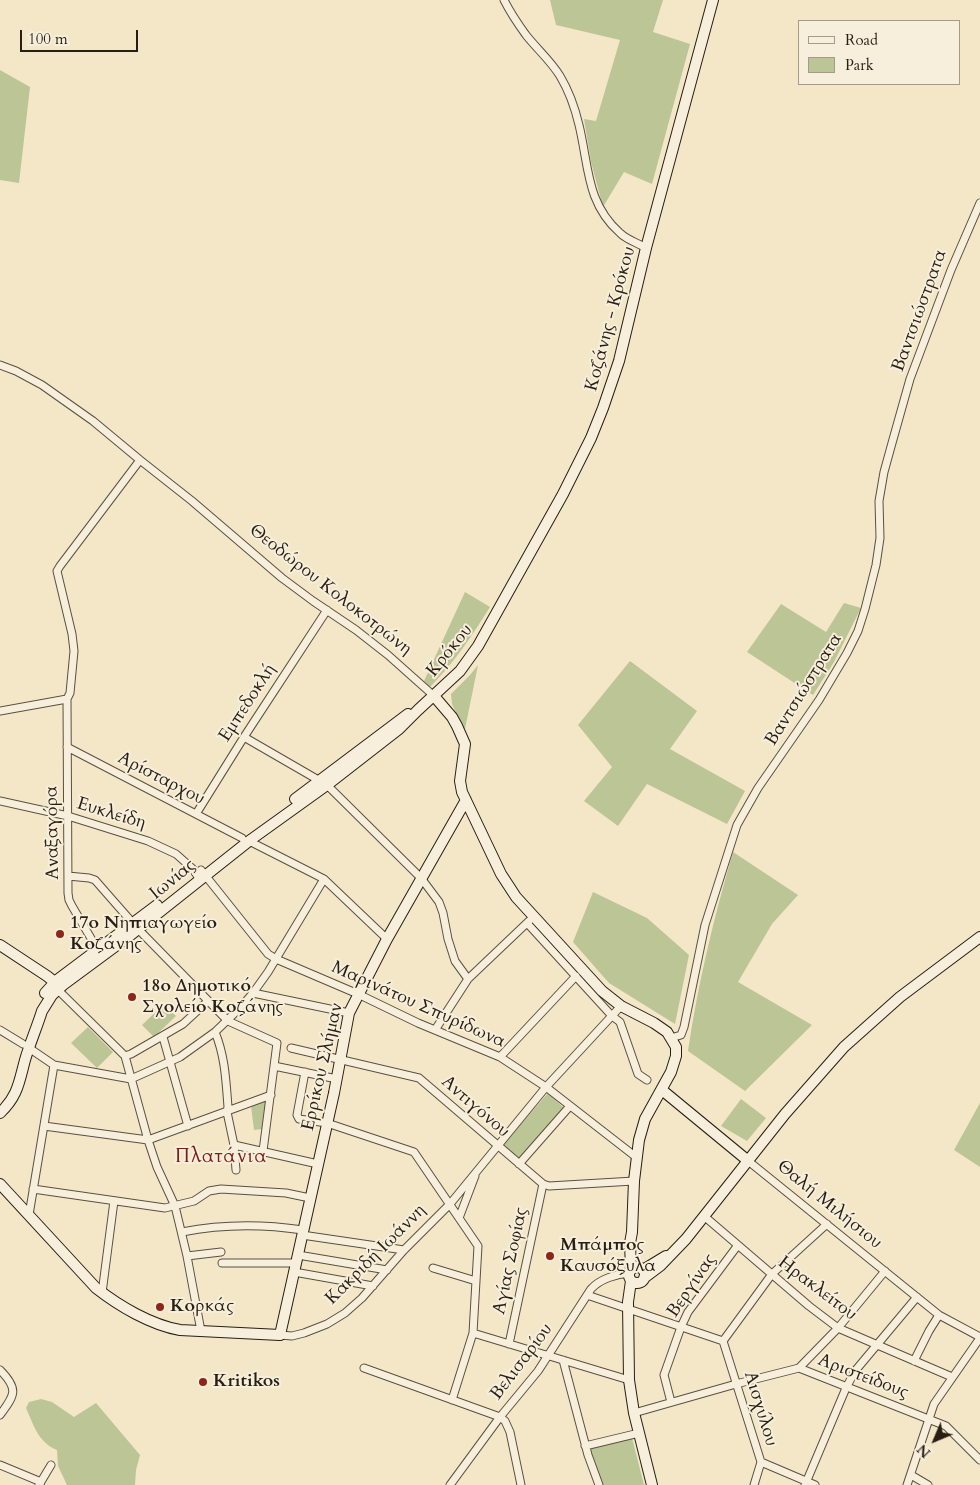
<!DOCTYPE html>
<html>
<head>
<meta charset="utf-8">
<style>
  body { margin:0 }
  #map { position:relative; width:980px; height:1485px; overflow:hidden; background:#f3e7c8; font-family:Cardo,serif }
  canvas { display:block }
  .legend { position:absolute; left:798px; top:20px; width:162px; height:65px; box-sizing:border-box; background:#f7efdb; border:1px solid #a49b8b; margin:0; padding:6px 9px; list-style:none; font-size:15px; color:#281e13 }
  .legend li { display:flex; align-items:center; gap:10px; height:25px }
  .legend b { width:25px; border:1px solid #a49b8b }
  .north { position:absolute; left:910px; top:1415px; width:50px; height:50px; -webkit-text-stroke:4px #f7efdb; paint-order:stroke; rotate:225deg; font-size:14px; font-weight:700; line-height:20px; text-align:center; color:#281e13 }
  .north::after { content:''; display:block; margin:auto; width:18px; height:22px; background:#281e13; clip-path:polygon(50% 0,100% 100%,50% 72%,0 100%) }
  .scale { position:absolute; left:20px; top:30px; width:118px; height:22px; box-sizing:border-box; border:2px solid #281e13; border-top:0; padding-left:6px; font-size:15px; line-height:18px; white-space:nowrap; color:#281e13; -webkit-text-stroke:4px #f7efdb; paint-order:stroke }
</style>
</head>
<body>
<div id="map">
<canvas width="980" height="1485"></canvas>
<ul class="legend">
<li><b style="height:6px;background:#f7efdb"></b>Road</li>
<li><b style="height:14px;background:#bcc595"></b>Park</li>
</ul>
<div class="north">N</div>
<div class="scale">100 m</div>
</div>
<script>
const context = document.querySelector('canvas').getContext('2d');
context.lineJoin = 'round';
function fillPath(path, color) { context.fillStyle = color; context.fill(path, 'evenodd'); }
function stroke(path, color, width, dash) { context.strokeStyle = color; context.lineWidth = width; context.lineCap = dash ? 'butt' : 'round'; context.setLineDash(dash || []); context.stroke(path); }
function write(font, color, halo, rows, align = 'center') {
  context.font = font + ' Cardo,serif'; context.lineWidth = 4; context.setLineDash([]); context.textBaseline = 'middle'; context.strokeStyle = halo; context.fillStyle = color; for (const [text, x, y, turn = 0] of rows) {
    context.save(); context.translate(x, y); context.rotate((+turn || 0) * Math.PI / 180); context.textAlign = isNaN(turn) ? turn : align; if (halo) context.strokeText(text, 0, 0); context.fillText(text, 0, 0); context.restore();
  }
}
fillPath(new Path2D(`
  M550,0H663L653,32L690,44L652,184L624,172L603,207L591,162L584,119L596,121L620,40L556,25Z
  M0,70L30,87L19,183L0,180Z
  M465,592L490,607C472,636 454,663 430,687L424,681Z
  M844,603L861,608L834,662L813,695L747,652L781,604L826,632Z
  M630,661L697,711L670,749L745,791L727,824L647,784L618,826L584,801L612,767L578,725Z
  M478,665L465,729L463,728L452,704L451,694L470,675Z
  M733,852L798,895L772,924L738,982L812,1025L745,1091L688,1051C698,983 714,917 733,852Z
  M593,892L647,918L689,955L675,1024L609,983L573,942Z
  M164,1004L176,1016L154,1037L142,1025Z
  M88,1027L113,1052L97,1068L71,1043Z
  M548,1093L564,1108L519,1160L502,1146Z
  M741,1099L766,1118L747,1141L721,1126Z
  M266,1101L262,1129L254,1130L251,1106Z
  M980,1103V1167L954,1150Z
  M41,1399L52,1402L74,1417L96,1403L140,1455L136,1470L135,1485H67L58,1466L57,1450C38,1442 34,1426 26,1408L29,1402Z
  M632,1438L644,1485H602L589,1449Z`), '#bcc595');
const street = new Path2D(`
  M504,0C510,12 518,24 526,35C537,49 551,61 560,76C569,91 575,108 579,125C589,166 586,203 620,233C627,240 638,243 646,248
  M0,365L16,371L42,385L93,421L140,460L192,501L282,578L313,601L356,630L388,655L434,696
  M0,711L67,699
  M244,737L327,785L421,878L439,902L443,913L448,939L455,961L468,979
  M67,747L242,838
  M0,801L68,816L148,841L176,854L193,869L200,880
  M196,814L244,737L327,610
  M249,841L324,879L387,939
  M201,870L268,954L276,959L358,994L418,1023L500,1057L546,1087L636,1157
  M68,876L89,878L95,880L138,929L228,1021L277,1043L263,1151
  M527,923L612,1016L620,1022L638,1074L647,1080
  M99,952L72,906L69,900L68,893L67,699L70,693L74,651L72,634L57,571L60,566L140,460
  M57,989L125,1056
  M253,993L349,1013
  M0,1030L23,1044
  M435,1030L468,979L529,921
  M215,1032C225,1056 226,1081 228,1107L227,1112L234,1145L236,1170
  M163,1037L188,1126
  M671,1038L681,1035L684,1027L705,925L737,825L758,788L819,700L847,653L858,631L865,609L876,565L880,538L879,501L884,472L892,443L910,379L951,270L980,203
  M29,1048L54,1065L131,1079L180,1057L215,1032L242,1006L253,993L268,972L324,879
  M291,1048L419,1078L543,1184L549,1186L634,1181
  M125,1056L148,1140L157,1167L175,1206L187,1256L201,1331
  M125,1056L131,1054L183,1024L208,1001
  M500,1057L576,976
  M274,1066L337,1079
  M305,1072L297,1115L299,1119L327,1123L414,1152L478,1246L473,1333L452,1400
  M44,1126L148,1140L271,1095
  M234,1145L318,1164
  M747,1160L939,1315L980,1337
  M519,1164L570,1106
  M33,1189L165,1208L194,1201L209,1191L221,1189L286,1193L310,1198
  M29,1215L54,1065
  M704,1216L809,1306L838,1328L952,1377
  M459,1218L475,1176
  M182,1232C222,1224 263,1224 303,1230
  M302,1235L404,1250
  M298,1255L387,1270
  M187,1256L221,1252
  M222,1263H296
  M433,1268L476,1281
  M294,1272L373,1286
  M102,1293L114,1201
  M587,1295L723,1341
  M473,1333L629,1380
  M280,1335L292,1336L304,1333L327,1324L345,1313L362,1298L404,1250L450,1204L546,1087L621,1006
  M723,1341L772,1274L827,1224
  M723,1341L761,1462L754,1485
  M509,1344L543,1184
  M563,1360L588,1455L599,1485
  M914,1361L929,1331L939,1315
  M364,1368L500,1417L505,1421L510,1432L521,1485
  M799,1368L838,1328L885,1271
  M0,1370C19,1389 15,1395 0,1415
  M671,1402L664,1375L681,1327L688,1312L738,1245
  M634,1413L736,1384L799,1368L946,1426L980,1460
  M585,1446L639,1433
  M761,1462L815,1485
  M0,1465L41,1482
  M911,1475L928,1485
  M39,1485L51,1465
  M450,1485L500,1417L538,1371L591,1289C600,1279 616,1274 630,1273
  M805,1485L846,1388L855,1371L917,1297
  M907,1485L934,1404L980,1338`);
const secondary = new Path2D(`
  M434,696L452,717L457,726L465,744L460,781L462,792L501,874L516,897L602,991L621,1006L654,1023L667,1032L676,1047V1056L671,1072L645,1119L639,1140L634,1181L632,1232L630,1243L631,1270
  M295,799L408,714
  M0,945L47,976L52,980L56,988
  M45,993L57,980L157,905
  M662,1090L747,1160
  M0,1113C18,1096 19,1082 25,1060C30,1043 37,1027 42,1011L52,995L63,985L128,937L249,841L327,785L399,729L418,710L460,671L478,646L563,494L591,438L603,408L619,361L646,248L713,0
  M0,1184L96,1288C119,1306 151,1325 180,1330L280,1335L334,1093L349,1013L387,939L466,800
  M629 1275a8 8 0 1 1 16 0a8 8 0 1 1-16 0Z
  M643,1270L666,1256
  M644,1278L660,1266L686,1239L785,1114L844,1047L900,997L980,937
  M631,1281L628,1302L629,1380L634,1413L652,1485`);
stroke(street, '#5b5040', 9);
stroke(secondary, '#281e13', 12);
stroke(street, '#f7efdb', 7);
stroke(secondary, '#f7efdb', 10);
for (const [x, y, r, color] of [
  [60,934,5,"#8f2418"],
  [132,997,5,"#8f2418"],
  [550,1256,5,"#8f2418"],
  [160,1307,5,"#8f2418"],
  [203,1382,5,"#8f2418"]
]) { const dot = new Path2D(); dot.arc(x, y, r, 0, 2 * Math.PI); context.fillStyle = color; context.fill(dot); stroke(dot, '#f7efdb', 2); }
write('18px', '#281e13', '#f7efdb', [
  ["Βαντσιώστρατα",920,311,-70],
  ["Κοζάνης - Κρόκου",611,319,-75],
  ["Θεοδώρου Κολοκοτρώνη",330,590,38],
  ["Κρόκου",450,651,-51],
  ["Βαντσιώστρατα",804,690,-58],
  ["Εμπεδοκλή",248,703,-57],
  ["Αρίσταρχου",161,779,27],
  ["Ευκλείδη",111,814,17],
  ["Αναξαγόρα",53,833,-91],
  ["Ιωνίας",173,880,-39],
  ["Μαρινάτου Σπυρίδωνα",418,1005,24],
  ["Ερρίκου Σλήμαν",323,1067,-77],
  ["Αντιγόνου",475,1107,41],
  ["Θαλή Μιλήσιου",829,1205,39],
  ["Κακριδή Ιωάννη",376,1255,-45],
  ["Αγίας Σοφίας",511,1261,-78],
  ["Βεργίνας",692,1286,-56],
  ["Ηρακλείτου",817,1289,37],
  ["Βελισαρίου",522,1362,-53],
  ["Αριστείδους",863,1377,21],
  ["Αισχύλου",760,1409,73]
]);
write('bold 18px', '#281e13', '#f7efdb', [
  ["17ο Νηπιαγωγείο",70,924],
  ["Κοζάνης",70,945],
  ["18ο Δημοτικό",142,987],
  ["Σχολείο Κοζάνης",142,1008],
  ["Μπάμπος",560,1246],
  ["Καυσόξυλα",560,1267],
  ["Κορκάς",170,1307],
  ["Kritikos",213,1382]
], 'left');
context.letterSpacing = '1px';
write('19px', '#7a1f14', '#f7efdb', [
  ["Πλατάνια",221,1158]
]);
context.letterSpacing = '0px';
</script>
</body>
</html>
